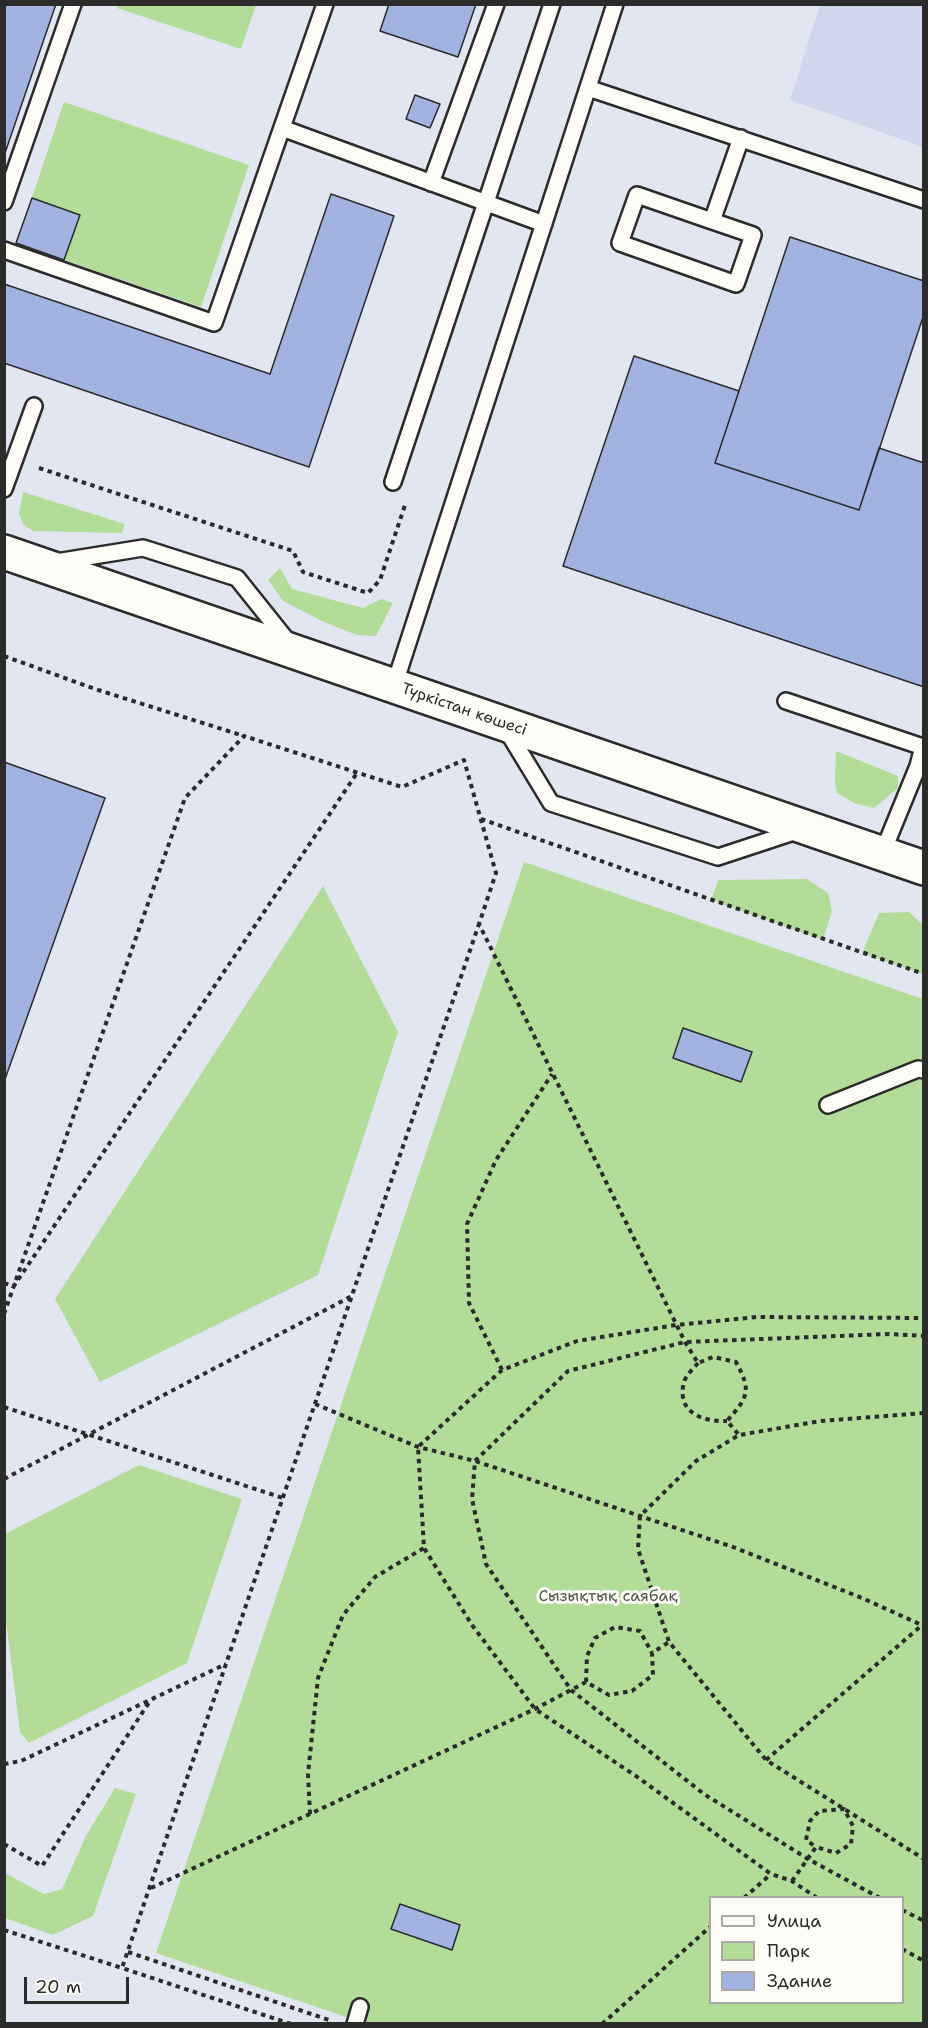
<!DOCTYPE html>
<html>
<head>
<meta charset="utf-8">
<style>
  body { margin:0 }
  #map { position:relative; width:928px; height:2028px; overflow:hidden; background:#e2e6f1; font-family:"Shantell Sans",sans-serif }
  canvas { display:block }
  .frame { position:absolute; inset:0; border:6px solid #2b2b2b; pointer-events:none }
  .legend { position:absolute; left:709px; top:1896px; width:195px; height:108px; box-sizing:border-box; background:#fdfcf7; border:2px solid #a9a8a5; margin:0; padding:8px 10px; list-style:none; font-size:18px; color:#2b2b2b }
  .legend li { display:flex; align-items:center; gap:12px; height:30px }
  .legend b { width:30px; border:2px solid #a9a8a5 }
  .scale { position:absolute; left:24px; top:1977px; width:105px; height:27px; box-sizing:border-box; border:3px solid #2b2b2b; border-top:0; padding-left:8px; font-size:18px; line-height:21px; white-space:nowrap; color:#2b2b2b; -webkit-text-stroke:4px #fdfcf7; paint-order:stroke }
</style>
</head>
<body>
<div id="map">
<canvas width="928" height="2028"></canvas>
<div class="frame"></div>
<ul class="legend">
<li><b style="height:8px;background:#fdfcf7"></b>Улица</li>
<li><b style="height:16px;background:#b3dc99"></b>Парк</li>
<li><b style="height:16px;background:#a2b3e2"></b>Здание</li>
</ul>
<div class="scale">20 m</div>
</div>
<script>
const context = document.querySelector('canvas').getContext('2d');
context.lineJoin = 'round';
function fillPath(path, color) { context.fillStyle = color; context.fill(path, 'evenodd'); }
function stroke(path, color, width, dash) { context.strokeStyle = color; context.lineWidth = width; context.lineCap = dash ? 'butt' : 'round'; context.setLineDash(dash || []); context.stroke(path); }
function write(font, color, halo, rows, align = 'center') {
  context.font = font + ' "Shantell Sans",sans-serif'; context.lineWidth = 6; context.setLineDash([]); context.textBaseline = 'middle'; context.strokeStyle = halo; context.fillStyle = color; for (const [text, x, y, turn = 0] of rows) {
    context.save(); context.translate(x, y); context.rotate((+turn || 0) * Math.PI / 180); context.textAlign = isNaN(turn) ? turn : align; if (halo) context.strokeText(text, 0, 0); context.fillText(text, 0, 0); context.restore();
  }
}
fillPath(new Path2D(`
  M820,5H923V147L790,100Z`), '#cfd7ec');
fillPath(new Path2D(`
  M118,4H256V5L241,49L117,8Z
  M64,102L249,165L201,307L64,260L32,198Z
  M23,492L125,524L122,533L33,531L23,524L19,513Z
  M280,568L292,589L363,608L381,599L393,603L376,636L357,635L326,623L283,601L268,580Z
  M836,751L898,776V788L874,808L854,803L837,793L835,784Z
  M524,862L923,999V2023H364L156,1953ZM710,1898H902V2002H710Z
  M807,879L828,893L832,911L823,940L711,900L718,880Z
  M323,886L398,1032L318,1275L100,1382L55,1299Z
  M909,912L923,925V974L862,953L879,913Z
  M139,1465L242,1499L187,1663L29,1743L20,1732L5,1613V1534Z
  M115,1788L136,1794L93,1916L53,1935L5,1918V1873L44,1894L62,1889L86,1836Z`), '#b3dc99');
const building = new Path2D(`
  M4,4H56L4,156Z
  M389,4H476L458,57L380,31Z
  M415,95L440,104L430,128L406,119Z
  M331,194L394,216L309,467L4,363V284L270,374Z
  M32,198L80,215L64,260L16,243Z
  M790,237L924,281V314L859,510L715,463Z
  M634,356L739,391L715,463L859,510L879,448L924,463V687L563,566Z
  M4,762L105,798L4,1082Z
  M683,1028L752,1052L741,1082L673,1058Z
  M400,1904L460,1925L452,1950L391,1929Z`);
fillPath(building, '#a2b3e2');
stroke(building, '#2b2b2b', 1.5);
const lane = new Path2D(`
  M588,88L924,200
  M282,128L544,224
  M431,183L496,4
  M4,202L73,4
  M712,221L637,195L620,243L736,284L753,235L712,221L741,138
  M4,250L214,323L325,4
  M393,482L552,4
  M4,489L34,406
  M56,562L143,548L237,578L289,643
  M394,686L615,4
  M786,701L923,747L918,766L882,854
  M506,729L551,803L718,857L800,830
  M828,1105L918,1069L924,1070
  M355,2024L360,2007`);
const secondary = new Path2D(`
  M4,552L924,868`);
stroke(lane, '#2b2b2b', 20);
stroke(secondary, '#2b2b2b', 38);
stroke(new Path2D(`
  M39,468L293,551L303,572L368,593L380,580L405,505
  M4,656L95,689L244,736
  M481,819L924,974
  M4,1283L14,1286L357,773
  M4,1314L185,798L244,736L402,787L464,760L496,873L479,924L685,1342L698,1363L713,1357L736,1362C752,1391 748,1397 727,1421L739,1435
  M698,1363C694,1368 686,1375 684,1382C676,1412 702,1422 727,1421
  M502,1370L469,1303L467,1224L496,1160L552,1074
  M315,1404L418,1447L475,1461L733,1547L862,1598L924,1626
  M4,1407L283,1498
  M924,1413L821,1421L739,1435L696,1461L640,1516L638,1549L669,1642L766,1760L924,1859
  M4,1479L352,1296
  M586,1682L587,1656L595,1638L615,1627L640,1631L652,1653
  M766,1760L921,1626
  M4,1764L21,1761L226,1664
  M310,1814L308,1774L318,1678L343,1615L375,1577L424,1548
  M4,1844L42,1866L150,1701
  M792,1881L816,1847L806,1840L810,1821L819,1811L844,1809L853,1826L851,1844L836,1853L816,1847
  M151,1888L535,1709L586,1682L609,1695L632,1691L653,1675L652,1653L669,1642
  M744,1898L771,1874
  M817,1898L792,1881L771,1874L636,1776L535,1709L472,1625L424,1548L418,1447L502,1370L577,1341L676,1325L757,1317L924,1318
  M880,1898L808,1859L704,1794L571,1690L486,1564L472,1499L475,1461L568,1371L685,1342L889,1334L924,1336
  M902,1910L924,1921
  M4,1930L122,1968
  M902,1949L924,1961
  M128,1952L332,2021
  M291,2024L122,1968L479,924
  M602,2024L710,1927`), '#2b2b2b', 4, [4.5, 4.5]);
stroke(lane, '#fdfcf7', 15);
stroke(secondary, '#fdfcf7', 33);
write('16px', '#2b2b2b', '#fdfcf7', [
  ["Түркістан көшесі",464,710,19]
]);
write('16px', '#4d5746', '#fdfcf7', [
  ["Сызықтық саябақ",608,1597]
]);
</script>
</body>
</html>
